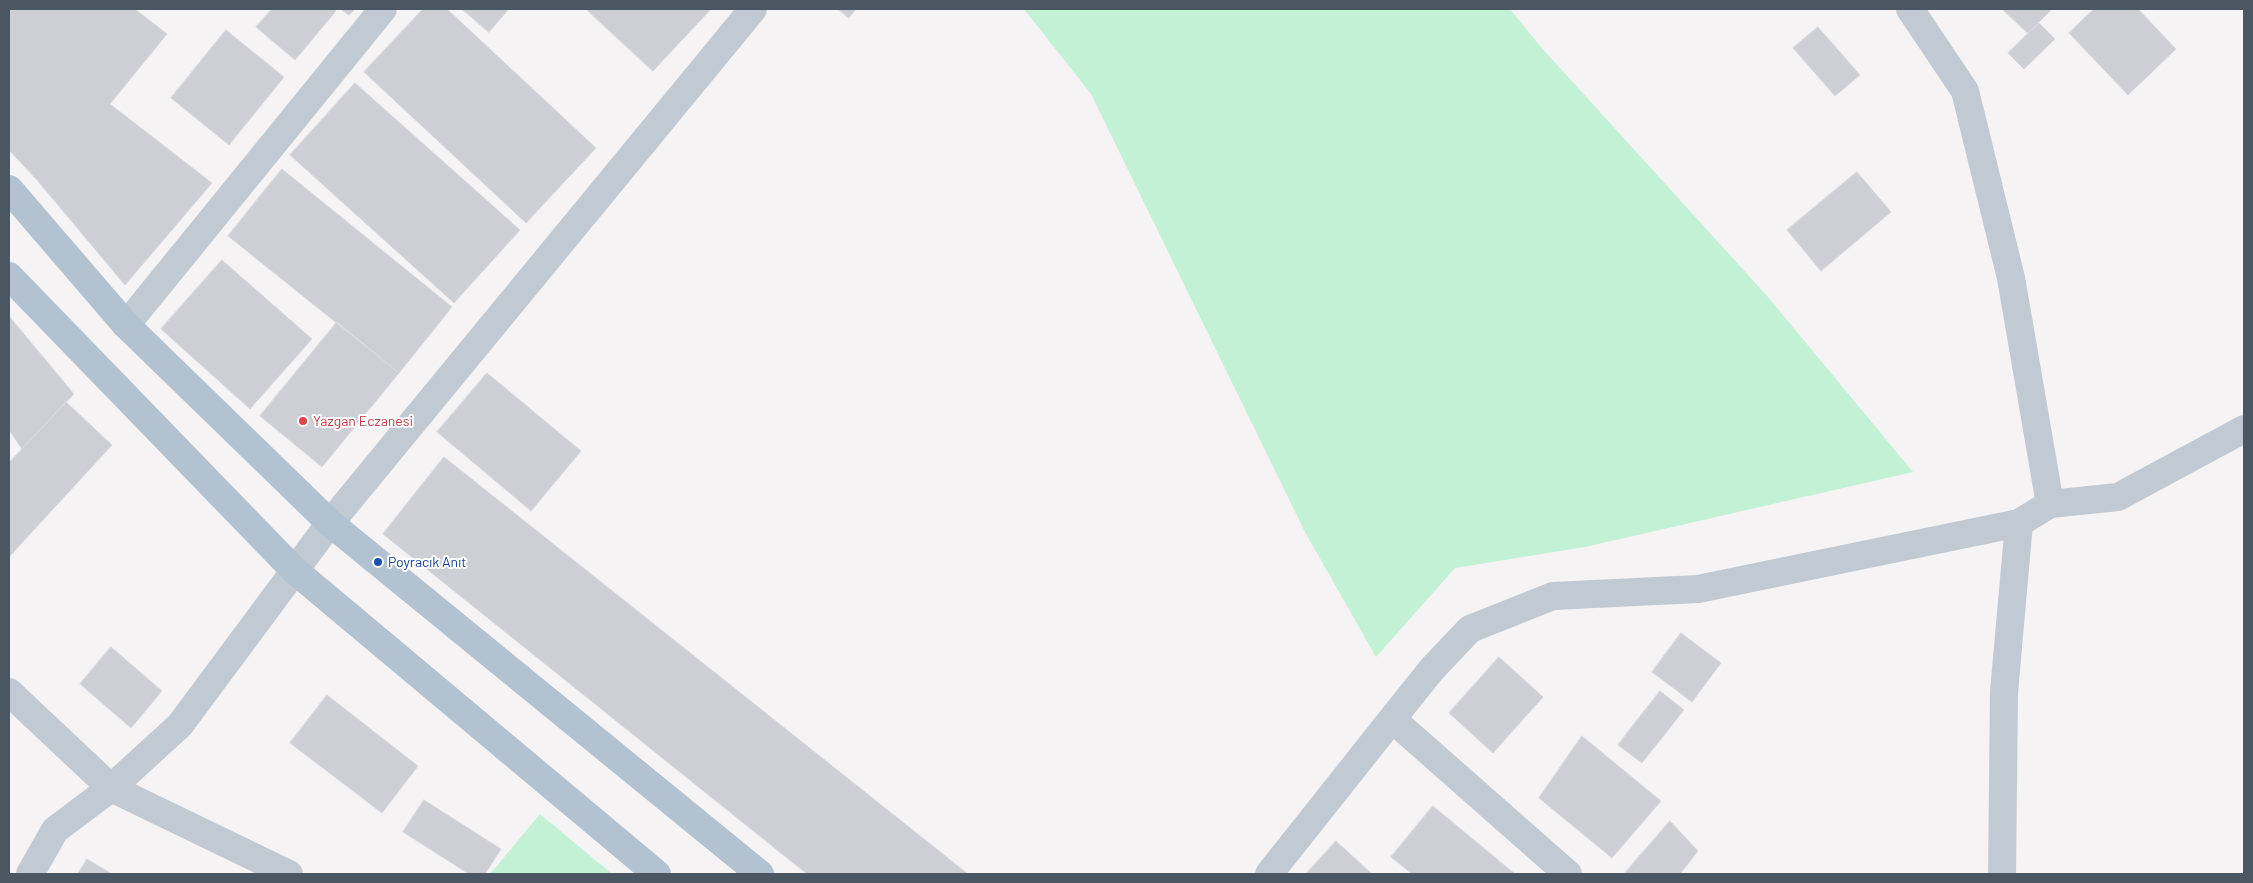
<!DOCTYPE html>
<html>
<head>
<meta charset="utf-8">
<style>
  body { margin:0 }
  #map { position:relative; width:2253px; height:883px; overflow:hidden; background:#f5f3f3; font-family:Barlow,sans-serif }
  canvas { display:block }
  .frame { position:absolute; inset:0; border:10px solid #4a5661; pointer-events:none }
</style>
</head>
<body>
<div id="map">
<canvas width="2253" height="883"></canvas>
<div class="frame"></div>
</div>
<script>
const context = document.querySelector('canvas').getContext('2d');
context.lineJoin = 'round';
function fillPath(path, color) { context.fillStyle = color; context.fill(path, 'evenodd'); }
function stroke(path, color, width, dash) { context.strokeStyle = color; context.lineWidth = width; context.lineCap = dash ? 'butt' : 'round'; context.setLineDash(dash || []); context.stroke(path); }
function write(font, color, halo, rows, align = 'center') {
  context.font = font + ' Barlow,sans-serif'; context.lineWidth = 4; context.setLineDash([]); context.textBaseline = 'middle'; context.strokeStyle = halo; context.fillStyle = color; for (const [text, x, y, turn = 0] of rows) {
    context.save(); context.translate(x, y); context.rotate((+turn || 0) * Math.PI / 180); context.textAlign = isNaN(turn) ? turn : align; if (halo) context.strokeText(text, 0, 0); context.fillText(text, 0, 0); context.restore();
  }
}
fillPath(new Path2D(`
  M1024,9H1510L1540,46L1768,297L1913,472L1585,547L1455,568L1376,657L1305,532L1091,94Z
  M540,814L612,874H490Z`), '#c3f1d5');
const building = new Path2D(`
  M9,9H135L167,34L110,104L212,183L125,285L37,180L9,150Z
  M272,9H333L336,11L295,60L256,27Z
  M341,9H355L349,15Z
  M423,9H447L596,148L526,223L364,72Z
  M462,9H509L489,32Z
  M586,9H711L653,71Z
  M838,9H856L849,18Z
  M2002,9H2052L2028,33Z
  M2094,9H2138L2176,49L2128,95L2069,33Z
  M2039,23L2055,39L2024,69L2008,53Z
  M1818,27L1860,75L1835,96L1793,48Z
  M226,30L284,77L229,145L171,98Z
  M355,83L520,230L454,303L290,155Z
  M282,169L452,307L399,373L228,236Z
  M1857,172L1891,212L1821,271L1787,230Z
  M222,260L312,339L250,409L161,329Z
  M9,316L74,394L22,449L9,430Z
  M337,322L399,373L322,467L260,416Z
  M487,373L581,451L531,511L437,432Z
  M66,402L112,445L9,557V463Z
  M444,457L968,874H807L383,534Z
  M1681,633L1721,663L1692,702L1652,672Z
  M111,647L162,691L131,728L80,684Z
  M1499,657L1543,697L1493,753L1449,713Z
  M1660,691L1684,710L1642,763L1618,745Z
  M327,695L418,766L382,813L290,743Z
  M1582,736L1661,801L1612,858L1539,798Z
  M424,800L501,849L485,874H469L403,832Z
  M1433,806L1515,874H1412L1391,857Z
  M1670,821L1698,851L1680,874H1626L1625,873Z
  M1336,841L1372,874H1306Z
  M87,859L112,874H78Z`);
fillPath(building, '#cdcfd5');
stroke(building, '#d7d9de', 1);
stroke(new Path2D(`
  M1910,9L1965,91L2011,278L2050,504
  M126,325L383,9
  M9,692L111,788L289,874
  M1392,719L1432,669L1470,629L1553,596L1698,589L2019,523
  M30,874L55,830L111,788L180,725L330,523L753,9
  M1269,874L1392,719L1568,874
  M2002,874L2004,692L2019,523L2050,504L2118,497L2244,429`), '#c1cad2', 28);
stroke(new Path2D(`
  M9,189L126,325L330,523L760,874
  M9,276L294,570L657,874`), '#b3c2d1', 28);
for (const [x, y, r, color] of [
  [303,421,5,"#e0444e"],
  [378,562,5,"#1a4fb4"]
]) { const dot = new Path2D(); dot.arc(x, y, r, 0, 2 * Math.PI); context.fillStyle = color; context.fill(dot); stroke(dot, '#fff', 2); }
write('14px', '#be3a42', '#fff', [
  ["Yazgan Eczanesi",313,421]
], 'left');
write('14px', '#164399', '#fff', [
  ["Poyracık Anıt",388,562]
], 'left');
</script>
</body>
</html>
